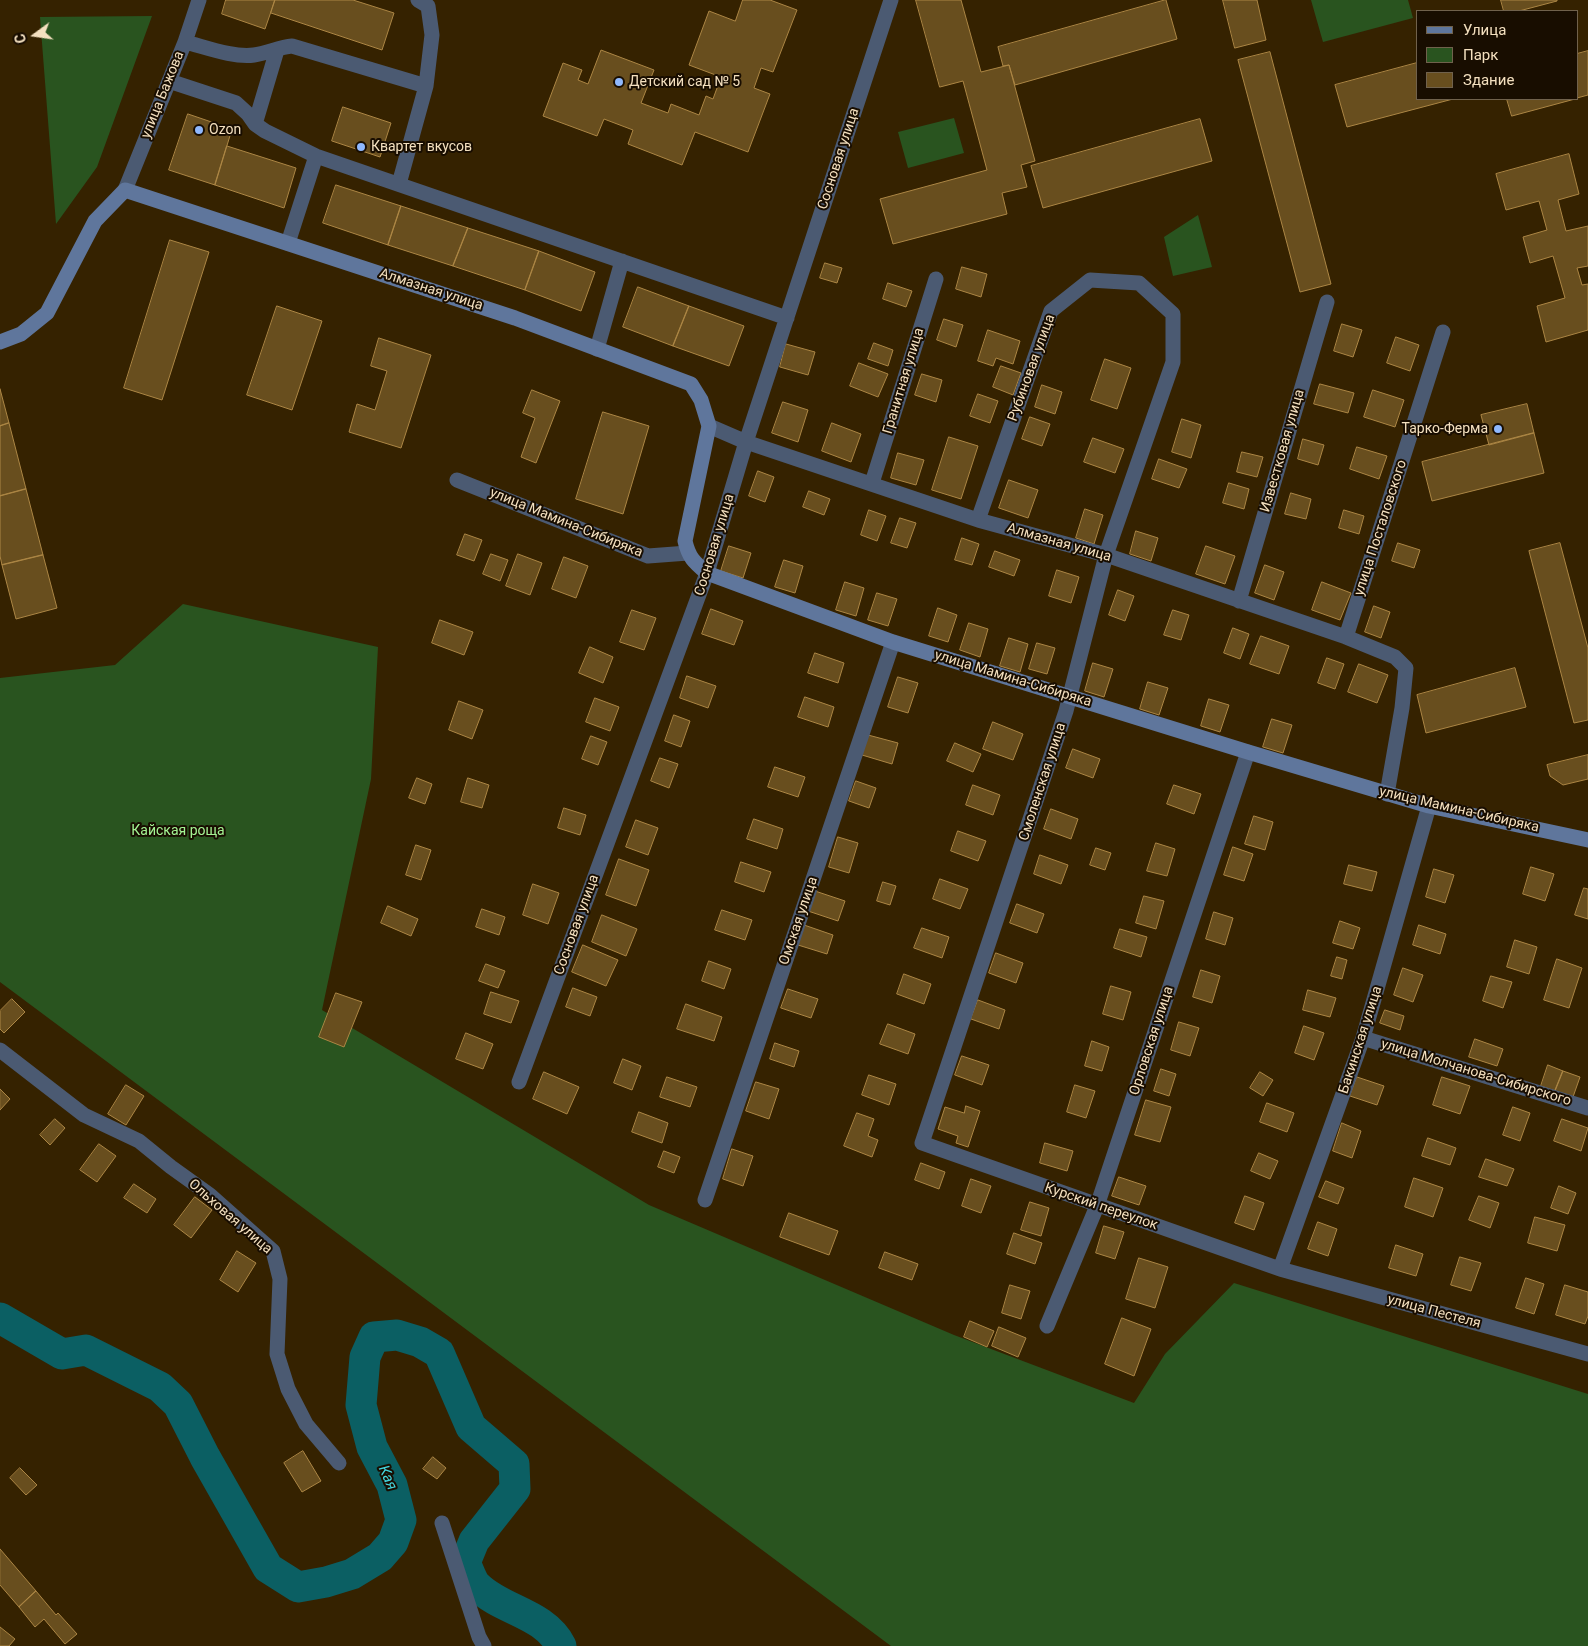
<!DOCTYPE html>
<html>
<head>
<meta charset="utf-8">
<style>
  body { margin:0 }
  #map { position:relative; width:1588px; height:1646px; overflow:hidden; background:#352200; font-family:Roboto,sans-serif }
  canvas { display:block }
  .legend { position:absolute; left:1416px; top:10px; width:162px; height:90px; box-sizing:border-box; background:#180d00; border:1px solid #70614c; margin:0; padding:6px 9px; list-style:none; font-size:15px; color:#f4e0bf }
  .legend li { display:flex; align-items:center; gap:10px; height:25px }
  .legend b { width:25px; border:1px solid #70614c }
  .north { position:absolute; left:10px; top:10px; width:50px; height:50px; -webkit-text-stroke:4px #180d00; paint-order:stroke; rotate:256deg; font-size:14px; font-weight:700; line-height:20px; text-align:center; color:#f4e0bf }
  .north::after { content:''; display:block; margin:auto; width:18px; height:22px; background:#f4e0bf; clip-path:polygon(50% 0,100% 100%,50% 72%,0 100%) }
</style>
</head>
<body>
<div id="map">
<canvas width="1588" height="1646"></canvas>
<ul class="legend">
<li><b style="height:6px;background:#5f769c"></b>Улица</li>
<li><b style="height:14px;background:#29541f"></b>Парк</li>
<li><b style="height:14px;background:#684e1e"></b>Здание</li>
</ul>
<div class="north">С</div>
</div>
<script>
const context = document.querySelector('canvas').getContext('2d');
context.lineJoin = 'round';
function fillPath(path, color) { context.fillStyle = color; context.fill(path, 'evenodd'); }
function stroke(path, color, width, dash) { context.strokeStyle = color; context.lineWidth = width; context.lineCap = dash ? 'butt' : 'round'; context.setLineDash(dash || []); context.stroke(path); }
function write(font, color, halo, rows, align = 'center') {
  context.font = font + ' Roboto,sans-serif'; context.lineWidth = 4; context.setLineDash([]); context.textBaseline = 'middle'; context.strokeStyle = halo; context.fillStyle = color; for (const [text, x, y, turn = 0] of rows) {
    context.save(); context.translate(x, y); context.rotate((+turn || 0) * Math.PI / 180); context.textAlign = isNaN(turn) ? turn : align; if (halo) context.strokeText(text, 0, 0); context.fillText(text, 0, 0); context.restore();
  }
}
fillPath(new Path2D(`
  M1311,0H1408L1413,18L1323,42Z
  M152,16L97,167L56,224L40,17Z
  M954,118L964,153L908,168L898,132Z
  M1198,215L1212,267L1173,276L1164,237Z
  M183,604L378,647L371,779L322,1010L649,1205L954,1335L1134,1403L1165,1354L1234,1283L1588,1394V1646H891L0,982V678L115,665Z`), '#29541f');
stroke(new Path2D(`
  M0,1318L62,1354L86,1350L160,1387L178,1404L205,1457L268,1568L298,1587L326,1582L352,1574L380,1557L393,1542L401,1520L392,1485L372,1447L361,1405L365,1357L374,1337L397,1335L420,1342L439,1353L471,1427L514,1464L515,1489L474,1541L465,1563C469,1570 472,1582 478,1587C503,1611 544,1613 561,1646`), '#0b5f63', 31);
const building = new Path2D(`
  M226,0H275L265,29L222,14Z
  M275,0H353L394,13L382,50L271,13Z
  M743,0H770L797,10L773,72L761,68L754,88L770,94L748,152L695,132L682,165L628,144L633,130L604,119L597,136L543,116L563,63L582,70L578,80L588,84L601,50L654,70L641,103L668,113L671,104L699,115L706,96L713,99L721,77L689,65L709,11L735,21Z
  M916,0H961L981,72L1009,65L1035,161L1021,165L1027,187L1002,193L1007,214L893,244L880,199L987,170L963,81L940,87Z
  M1166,0L1177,39L1015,85L1009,65L1003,66L998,47Z
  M1223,0H1257L1266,40L1235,48Z
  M1501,0H1557V1L1519,11H1504Z
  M1588,51V95L1577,98V54Z
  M1270,52L1331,284L1300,292L1238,60Z
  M1417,63V99H1453L1347,127L1335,85Z
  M1507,99H1575L1512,116Z
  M343,107L391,123L380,157L332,141Z
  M188,114L232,129L215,185L169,170Z
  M1200,119L1212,161L1043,208L1031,166Z
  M227,146L296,168L284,208L215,185Z
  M1569,154L1579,194L1558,200L1566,231L1588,226V266L1577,268L1582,285L1588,284V330L1546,342L1537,306L1565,298L1553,256L1530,263L1523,237L1547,230L1539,201L1506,210L1496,174Z
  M336,185L401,206L388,245L323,223Z
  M401,206L468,228L453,266L388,245Z
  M468,228L539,251L525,290L453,266Z
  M170,240L209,252L162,400L124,388Z
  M539,251L595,272L581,311L525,290Z
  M825,263L842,268L837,283L820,278Z
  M962,267L987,274L981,297L956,289Z
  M888,283L912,291L906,307L883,299Z
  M638,287L689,306L673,346L623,327Z
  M277,306L322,321L292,410L247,395Z
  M689,306L744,326L729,366L673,346Z
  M944,319L963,325L956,347L937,340Z
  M1342,324L1362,330L1353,357L1334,351Z
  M988,330L1020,341L1013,364L996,358L993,366L978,361Z
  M1396,337L1419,345L1410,371L1387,363Z
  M379,338L431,355L401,448L349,432L357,404L375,410L387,371L371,366Z
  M874,343L893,350L888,366L868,359Z
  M786,344L815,352L808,375L780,367Z
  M1105,359L1131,368L1117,409L1091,400Z
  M859,363L888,374L878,397L850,386Z
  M1001,366L1021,373L1013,395L993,387Z
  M922,374L942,380L936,402L915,395Z
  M1320,384L1354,393L1348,413L1314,404Z
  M1042,385L1062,392L1055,414L1035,407Z
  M0,389L9,423L0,426Z
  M532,390L560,401L536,463L521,457L535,418L523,413Z
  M1373,390L1404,400L1395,427L1364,417Z
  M978,394L998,401L990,423L970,416Z
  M783,402L808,410L798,442L772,433Z
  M1527,404L1534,433L1489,445L1481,415Z
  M603,412L649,426L623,514L576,499Z
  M1030,417L1050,424L1042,446L1022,439Z
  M1182,419L1201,425L1191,458L1172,452Z
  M9,423L26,489L0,496V426Z
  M832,423L861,434L851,462L822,451Z
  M1534,433L1544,473L1432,501L1422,462Z
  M949,437L978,446L961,499L932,490Z
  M1093,438L1124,449L1115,473L1084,462Z
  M1303,439L1324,445L1318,465L1298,459Z
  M1357,447L1387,456L1379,479L1350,469Z
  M1242,452L1263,457L1257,477L1237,472Z
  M898,453L924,460L916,485L891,478Z
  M1159,459L1187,469L1179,488L1152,479Z
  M758,471L774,477L765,502L749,496Z
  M1009,480L1038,490L1028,518L999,508Z
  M1229,483L1249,489L1244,509L1223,503Z
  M26,489L43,555L2,565L0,556V496Z
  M809,491L830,499L824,515L803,507Z
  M1291,493L1311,499L1306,519L1285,514Z
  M1085,509L1103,515L1094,544L1076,538Z
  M869,510L886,516L877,541L861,535Z
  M1344,510L1364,516L1359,534L1339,528Z
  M900,518L916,523L907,548L891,543Z
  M1136,531L1158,538L1151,561L1130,554Z
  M465,534L482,540L474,561L457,555Z
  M962,538L979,544L972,565L955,560Z
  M1398,543L1420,550L1414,568L1392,561Z
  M1560,543L1588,648V720L1574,723L1529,551Z
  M729,546L751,553L743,578L721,571Z
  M1206,546L1235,556L1225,584L1196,574Z
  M995,551L1020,560L1014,576L989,567Z
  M491,554L508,560L500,581L483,574Z
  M518,554L542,563L530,595L506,586Z
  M43,555L57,608L16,619L2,565Z
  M564,557L588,566L576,598L552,589Z
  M784,560L803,566L795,593L775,587Z
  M1265,565L1284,572L1274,600L1255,593Z
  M1057,570L1079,577L1071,603L1049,596Z
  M845,582L864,588L856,616L836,610Z
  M1322,582L1351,593L1340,620L1312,610Z
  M1118,590L1134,596L1125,621L1109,615Z
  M877,593L897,599L888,626L868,620Z
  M1374,606L1390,612L1381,638L1365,632Z
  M938,608L957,615L948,642L929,636Z
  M711,609L743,621L734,645L702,634Z
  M632,610L656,618L644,650L620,642Z
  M1173,610L1189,615L1181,640L1164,635Z
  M440,620L473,632L464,655L432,643Z
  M969,623L988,629L980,657L960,650Z
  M1233,628L1249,634L1240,659L1224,653Z
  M1261,636L1289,646L1279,674L1250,664Z
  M1009,638L1028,644L1020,672L1000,666Z
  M1037,643L1055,648L1047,674L1029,669Z
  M590,647L613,657L603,683L579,673Z
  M815,653L844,663L838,683L808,673Z
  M1327,658L1344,664L1335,689L1318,683Z
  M1093,663L1113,669L1104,697L1085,691Z
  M1359,664L1388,675L1377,703L1348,692Z
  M1515,668L1526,707L1426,733L1417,695Z
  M687,676L716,686L708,708L680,698Z
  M898,677L918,683L908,713L888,707Z
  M1148,682L1168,688L1159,715L1140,709Z
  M805,697L834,707L828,727L798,717Z
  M595,698L619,707L610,731L586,722Z
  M1209,699L1229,705L1220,732L1201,726Z
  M459,701L483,710L472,739L449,730Z
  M674,715L690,721L681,747L665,741Z
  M1272,719L1292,725L1283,753L1263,747Z
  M993,722L1023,734L1013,760L983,749Z
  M868,735L898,743L892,764L862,755Z
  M591,736L607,742L598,765L582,759Z
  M955,743L981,754L973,772L947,761Z
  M1073,749L1100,759L1093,778L1066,768Z
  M1588,755V779L1563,785L1550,776L1547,765Z
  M660,758L678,764L669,788L651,781Z
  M775,767L805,777L798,797L768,787Z
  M417,778L432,784L425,804L409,798Z
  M468,778L489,785L482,808L461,802Z
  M856,781L876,788L869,808L849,801Z
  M973,785L1000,795L993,815L966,805Z
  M1174,785L1201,794L1194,814L1167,804Z
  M564,808L586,815L580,835L558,828Z
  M1051,809L1078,819L1071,839L1044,829Z
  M1254,816L1273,822L1265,850L1245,844Z
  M754,819L783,829L777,849L747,839Z
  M636,820L658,828L648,855L626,847Z
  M958,831L986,841L978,861L951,851Z
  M838,837L858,843L849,873L829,867Z
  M1156,843L1175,849L1167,876L1147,871Z
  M416,845L431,850L421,880L406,875Z
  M1233,847L1253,854L1244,881L1224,875Z
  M1096,848L1111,853L1105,870L1090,865Z
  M1040,855L1068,865L1061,884L1034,874Z
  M619,859L649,870L636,906L606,895Z
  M741,862L771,872L764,892L735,882Z
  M1349,865L1377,872L1372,891L1344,884Z
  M1531,867L1554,874L1545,901L1523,894Z
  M1434,869L1454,875L1445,903L1426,897Z
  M940,879L968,889L960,909L933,899Z
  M883,882L896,886L890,905L877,901Z
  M533,884L559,893L548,924L523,915Z
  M1584,888L1588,889V919L1575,915Z
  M815,891L845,901L838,921L808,911Z
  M1144,896L1164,901L1156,929L1136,923Z
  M1017,904L1044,914L1037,933L1010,923Z
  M388,906L418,919L411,936L381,923Z
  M482,909L505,917L499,935L476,927Z
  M722,910L752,920L745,940L715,930Z
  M1214,912L1233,918L1225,945L1206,939Z
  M602,915L637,929L626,956L592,942Z
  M1340,921L1360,928L1353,949L1333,943Z
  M804,925L833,935L827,954L798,945Z
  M1419,925L1446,934L1440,954L1413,945Z
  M922,928L949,937L942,958L914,948Z
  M1120,929L1147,937L1141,957L1114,948Z
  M1515,940L1537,947L1529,974L1507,967Z
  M583,945L618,960L606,986L572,972Z
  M996,953L1023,963L1016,983L989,973Z
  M1337,957L1347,960L1342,979L1331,976Z
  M1557,959L1582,968L1569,1008L1544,1000Z
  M709,961L731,969L724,989L702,981Z
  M486,964L505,971L498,988L479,981Z
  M1403,968L1423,975L1413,1002L1394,995Z
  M1201,970L1220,976L1212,1003L1193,997Z
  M904,974L931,984L924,1004L897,994Z
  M1491,976L1512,982L1503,1008L1483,1001Z
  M1111,986L1131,992L1123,1020L1103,1014Z
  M573,988L597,997L590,1016L566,1007Z
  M788,989L818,999L811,1018L781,1008Z
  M1308,990L1336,998L1330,1017L1303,1010Z
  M491,992L519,1001L511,1023L484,1014Z
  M336,993L362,1002L344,1047L319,1037Z
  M12,999L25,1012L4,1033L0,1029V1011Z
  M978,1000L1005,1010L999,1029L971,1019Z
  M686,1004L722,1017L714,1041L677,1029Z
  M1385,1010L1404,1016L1400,1030L1380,1023Z
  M1179,1022L1199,1028L1190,1056L1171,1050Z
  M888,1024L915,1034L908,1054L880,1044Z
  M1304,1026L1324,1033L1314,1060L1295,1053Z
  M466,1033L493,1044L483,1069L456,1059Z
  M1475,1039L1503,1049L1497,1066L1469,1057Z
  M1092,1041L1109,1047L1102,1071L1085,1066Z
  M775,1043L799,1051L794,1067L770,1059Z
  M962,1056L989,1065L982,1085L955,1075Z
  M623,1059L641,1066L632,1090L614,1083Z
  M1548,1065L1563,1071L1555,1091L1541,1086Z
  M1161,1069L1176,1074L1169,1096L1154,1091Z
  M1563,1071L1580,1077L1573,1097L1555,1091Z
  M544,1072L579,1087L567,1114L533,1099Z
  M1260,1072L1273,1080L1263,1096L1250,1088Z
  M869,1075L896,1084L889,1105L862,1095Z
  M667,1077L697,1087L690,1107L660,1097Z
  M1357,1077L1384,1086L1377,1105L1350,1096Z
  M1442,1077L1470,1086L1460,1114L1433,1105Z
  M756,1082L779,1089L769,1119L746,1111Z
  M126,1085L144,1096L126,1125L108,1114Z
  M1075,1085L1095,1091L1086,1118L1067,1112Z
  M0,1089L10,1099L0,1110Z
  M1146,1100L1171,1107L1160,1142L1135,1135Z
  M1267,1103L1294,1113L1287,1132L1260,1122Z
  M966,1106L980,1111L968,1147L956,1143L958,1136L938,1129L945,1107L964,1113Z
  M1513,1107L1530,1113L1520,1141L1503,1135Z
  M639,1112L668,1123L662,1143L632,1132Z
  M857,1113L874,1119L868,1136L878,1140L872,1157L844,1146Z
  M55,1119L65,1128L50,1145L40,1135Z
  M1562,1119L1588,1128L1581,1151L1554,1141Z
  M1342,1123L1361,1131L1352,1158L1333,1151Z
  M1428,1138L1456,1148L1450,1165L1422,1156Z
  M1045,1143L1073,1151L1067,1171L1040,1163Z
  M99,1144L116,1156L97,1182L80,1170Z
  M732,1149L753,1156L743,1186L723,1179Z
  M664,1151L680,1157L674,1173L658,1167Z
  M1259,1153L1278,1161L1270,1179L1251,1171Z
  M1486,1159L1514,1169L1507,1186L1479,1177Z
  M921,1163L945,1172L939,1189L915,1180Z
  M1119,1177L1146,1186L1139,1205L1112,1196Z
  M1414,1178L1443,1188L1433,1217L1405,1207Z
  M971,1179L991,1186L981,1213L962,1206Z
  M1326,1181L1344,1188L1338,1204L1319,1197Z
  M134,1184L156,1199L147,1213L124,1198Z
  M1559,1186L1576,1193L1568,1214L1551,1208Z
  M1245,1196L1264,1203L1254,1230L1235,1223Z
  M1479,1196L1499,1203L1490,1228L1469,1220Z
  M195,1197L212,1210L191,1238L174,1225Z
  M1030,1202L1049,1208L1041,1236L1021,1230Z
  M789,1213L838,1231L829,1255L780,1237Z
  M1535,1217L1565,1225L1557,1251L1528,1243Z
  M1318,1222L1337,1229L1328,1256L1308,1249Z
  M1104,1226L1124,1232L1115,1259L1096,1253Z
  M1014,1233L1042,1243L1035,1264L1007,1254Z
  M1396,1245L1423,1254L1416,1276L1389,1268Z
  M237,1251L256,1263L238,1292L220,1280Z
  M885,1252L918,1264L912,1280L879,1268Z
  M1460,1257L1481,1263L1471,1291L1451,1285Z
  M1139,1258L1168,1267L1155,1308L1126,1299Z
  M1526,1278L1544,1284L1534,1314L1516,1308Z
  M1010,1285L1030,1291L1021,1319L1002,1313Z
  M1565,1285L1588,1292V1316L1585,1324L1556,1315Z
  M1122,1318L1151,1329L1134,1376L1105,1364Z
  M970,1321L994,1331L987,1347L964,1337Z
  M999,1327L1026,1338L1018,1357L992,1346Z
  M303,1451L321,1481L302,1492L284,1463Z
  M433,1457L446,1468L437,1479L423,1469Z
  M20,1468L37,1485L26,1495L10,1478Z
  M0,1549L36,1591L19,1607L0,1585Z
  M36,1591L56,1615L58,1613L77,1634L65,1644L44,1619L35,1627L19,1607Z
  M0,1627L15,1639L9,1646H0Z`);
fillPath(building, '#684e1e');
stroke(building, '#ac8644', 1);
stroke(new Path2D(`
  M185,42C205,47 234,58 254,55C267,53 280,47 292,46L426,86
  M169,81L236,103L248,114L255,124L265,131L316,156L787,318
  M255,124L277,50
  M399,184L426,86L432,35L428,6L418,0
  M125,190L185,42L199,0
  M288,243L316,156
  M597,349L622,261
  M709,426L746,442L978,520L1106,555L1346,637L1395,657L1406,668L1402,708L1387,794
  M457,480L648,556L688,553
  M872,483L936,279
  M978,520L1051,311L1090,280L1139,283L1173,314V362L1106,555L1066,711L922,1143L1280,1269L1588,1354
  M1239,601L1327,302
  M1346,637L1443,332
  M1363,1038L1588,1108
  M0,1050L84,1115L139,1141L171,1167L210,1195L273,1251L280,1279L277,1354L288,1389L306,1424L339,1463
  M519,1082L707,573L746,442L891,0
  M705,1200L893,642
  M1280,1269L1363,1038L1429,806
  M1047,1326L1097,1206L1248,752
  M442,1523L479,1637L484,1646`), '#4b5a72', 15);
stroke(new Path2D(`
  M0,342L21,334L47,313L95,221L125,190L515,318L691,384L701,400L709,426L685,541C689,558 694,562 707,573L893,642L1248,752L1429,806L1588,840`), '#5f769c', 15);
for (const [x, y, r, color] of [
  [619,82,5,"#8fb8fd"],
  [199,130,5,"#8fb8fd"],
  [361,147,5,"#8fb8fd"],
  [1498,429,5,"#8fb8fd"]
]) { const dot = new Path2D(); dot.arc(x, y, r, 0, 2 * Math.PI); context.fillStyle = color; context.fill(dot); stroke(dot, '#180d00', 2); }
write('14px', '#f4e0bf', '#180d00', [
  ["Детский сад № 5",629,82],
  ["Ozon",209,130],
  ["Квартет вкусов",371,147],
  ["Тарко-Ферма",1488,429,"right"]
], 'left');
write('14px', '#f4e0bf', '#180d00', [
  ["улица Бажова",163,95,-68],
  ["Сосновая улица",839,159,-72],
  ["Алмазная улица",431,290,18],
  ["Рубиновая улица",1032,368,-70],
  ["Гранитная улица",904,381,-73],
  ["Известковая улица",1283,451,-74],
  ["улица Мамина-Сибиряка",566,523,22],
  ["улица Посталовского",1381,528,-72],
  ["Алмазная улица",1059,543,16],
  ["Сосновая улица",715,545,-73],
  ["улица Мамина-Сибиряка",1013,679,17],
  ["Смоленская улица",1043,782,-72],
  ["улица Мамина-Сибиряка",1459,810,13],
  ["Омская улица",799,921,-71],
  ["Сосновая улица",577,925,-70],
  ["Бакинская улица",1361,1040,-72],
  ["Орловская улица",1152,1041,-72],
  ["улица Молчанова-Сибирского",1476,1073,17],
  ["Курский переулок",1101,1207,19],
  ["Ольховая улица",230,1217,41],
  ["улица Пестеля",1434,1312,15]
]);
write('14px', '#a4f493', '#180d00', [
  ["Кайская роща",178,831]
]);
write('italic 15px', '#44d6de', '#180d00', [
  ["Кая",387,1478,66]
]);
</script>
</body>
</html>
